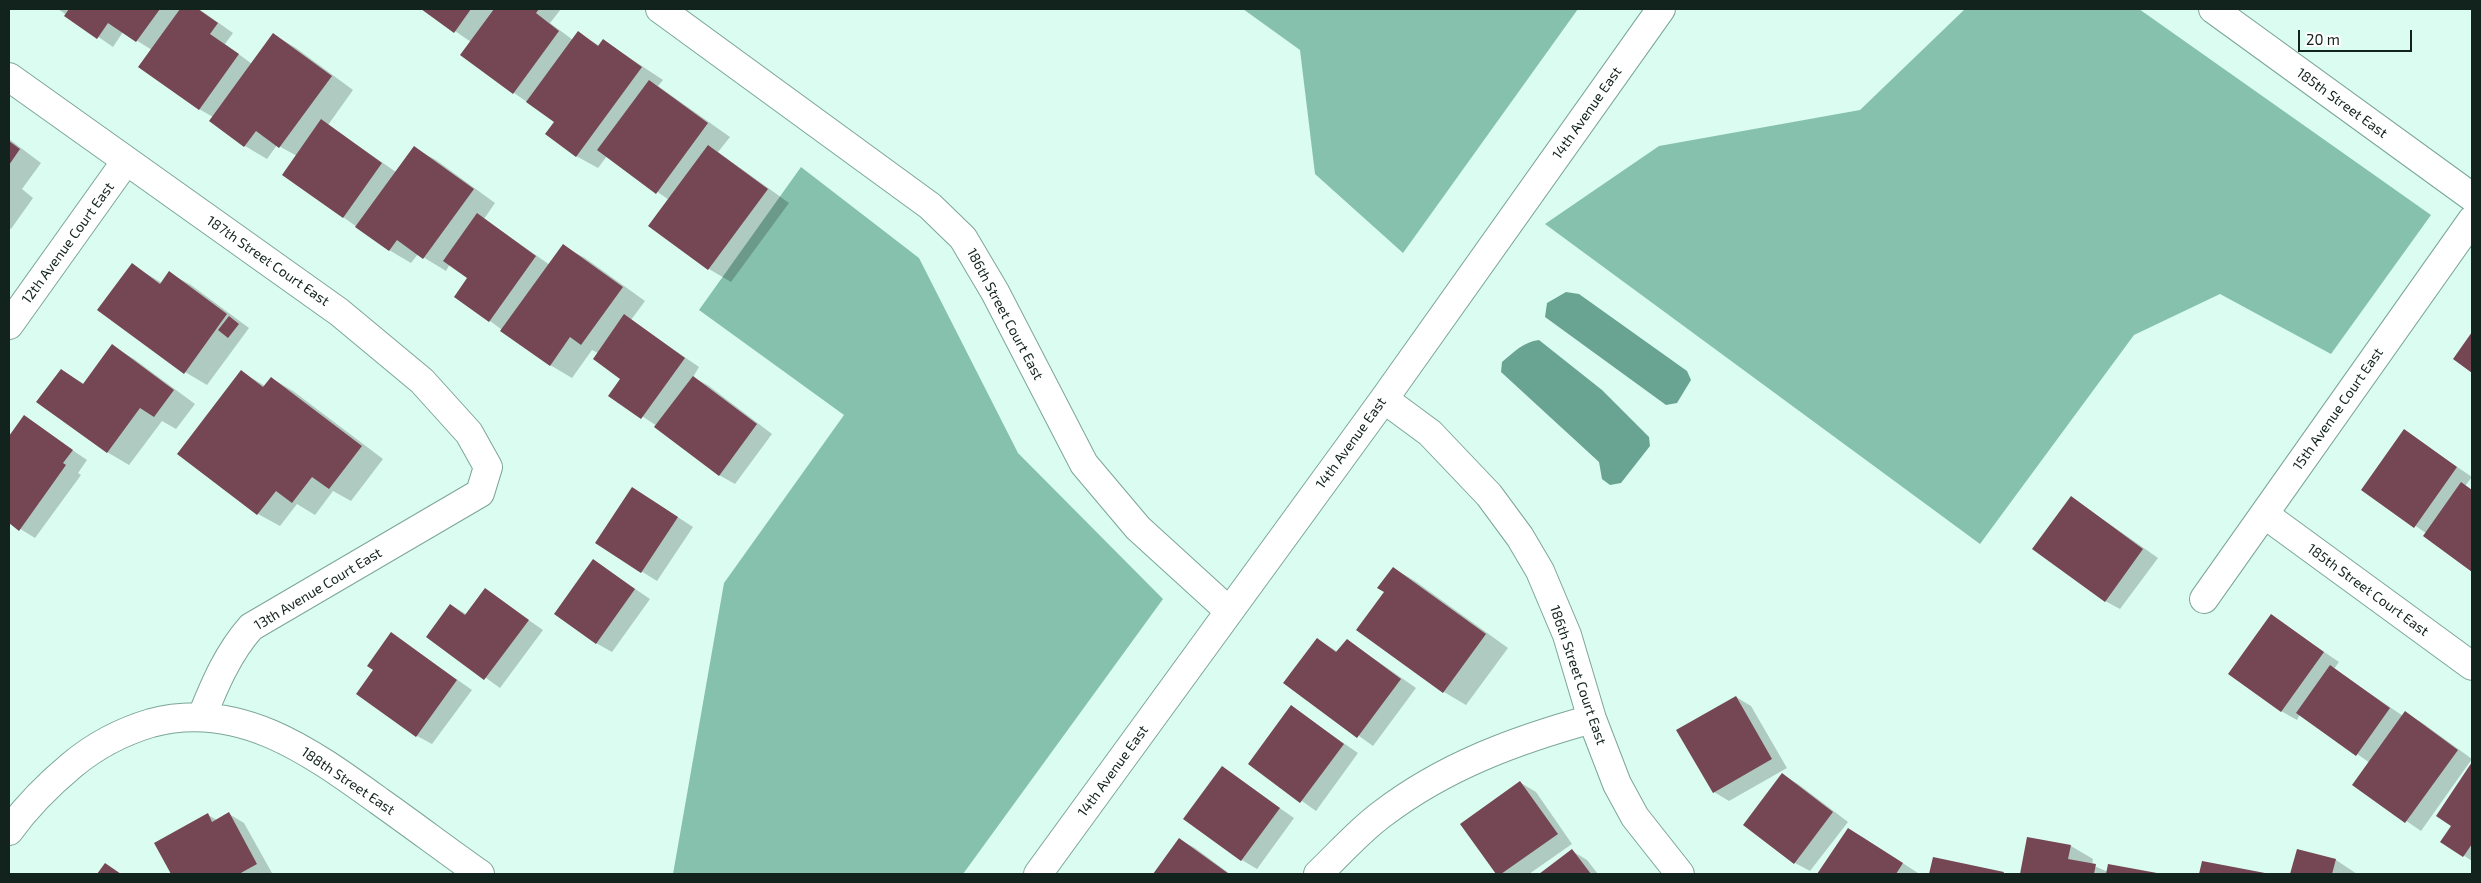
<!DOCTYPE html>
<html>
<head>
<meta charset="utf-8">
<style>
  body { margin:0 }
  #map { position:relative; width:2481px; height:883px; overflow:hidden; background:#dbfdf1; font-family:"Exo 2",sans-serif }
  canvas { display:block }
  .frame { position:absolute; inset:0; border:10px solid #12221d; pointer-events:none }
  .scale { position:absolute; left:2298px; top:30px; width:114px; height:22px; box-sizing:border-box; border:2px solid #12221d; border-top:0; padding-left:6px; font-size:15px; line-height:18px; white-space:nowrap; color:#12221d; -webkit-text-stroke:4px #fff; paint-order:stroke }
</style>
</head>
<body>
<div id="map">
<canvas width="2481" height="883"></canvas>
<div class="frame"></div>
<div class="scale">20 m</div>
</div>
<script>
const context = document.querySelector('canvas').getContext('2d');
context.lineJoin = 'round';
function fillPath(path, color) { context.fillStyle = color; context.fill(path, 'evenodd'); }
function stroke(path, color, width, dash) { context.strokeStyle = color; context.lineWidth = width; context.lineCap = dash ? 'butt' : 'round'; context.setLineDash(dash || []); context.stroke(path); }
function write(font, color, halo, rows, align = 'center') {
  context.font = font + ' "Exo 2",sans-serif'; context.lineWidth = 5; context.setLineDash([]); context.textBaseline = 'middle'; context.strokeStyle = halo; context.fillStyle = color; for (const [text, x, y, turn = 0] of rows) {
    context.save(); context.translate(x, y); context.rotate((+turn || 0) * Math.PI / 180); context.textAlign = isNaN(turn) ? turn : align; if (halo) context.strokeText(text, 0, 0); context.fillText(text, 0, 0); context.restore();
  }
}
fillPath(new Path2D(`
  M1243,9H1578L1403,253L1315,174L1300,50Z
  M1965,9H2139L2431,215L2331,354L2220,294L2134,335L1980,544L1545,224L1659,146L1860,110Z
  M801,167L919,258L1018,453L1163,599L963,874H673L724,583L844,415L699,310Z`), '#86c1ae');
fillPath(new Path2D(`
  M1566,292L1579,294L1687,371L1691,380L1677,403L1666,405L1545,317L1547,303Z
  M1539,340L1602,390L1649,437L1650,446L1621,483L1610,485L1602,479L1599,462L1501,372L1502,362C1514,352 1523,342 1539,340Z`), '#69a391');
fillPath(new Path2D(`
  M58,9H199L233,33L225,44L252,64L274,35L296,48L353,90L328,125L396,172L414,148L436,160L495,203L484,219L550,265L563,246L585,258L645,301L631,320L699,367L693,377L709,386L772,434L735,484L719,475L657,426L610,395L622,379L598,353L592,350L572,378L550,365L490,321L469,278L450,264L446,271L418,254L411,263L389,250L343,217L297,156L277,145L267,159L245,146L210,121L213,117L199,109L152,50L123,32L113,47Z
  M423,9H561L550,23L573,40L578,33L600,46L604,41L663,80L658,86L730,137L718,152L789,203L731,282L709,269L650,225L669,200L607,156L598,168L576,156L556,122L514,93L471,42Z
  M9,139L41,163L22,189L33,198L11,229L9,227Z
  M132,265L162,283L169,273L191,285L249,328L207,385L185,372Z
  M112,346L134,359L195,404L176,429L162,421L129,465L107,452L61,370L84,384Z
  M242,372L265,386L271,378L293,391L383,459L351,501L333,491L315,515L297,504L280,526L258,514Z
  M24,417L87,460L78,473L81,475L35,538L9,522V438Z
  M2404,431L2472,477L2465,486L2472,490V570L2424,536L2426,533L2362,490Z
  M647,497L693,527L657,581L596,543Z
  M2071,497L2158,558L2120,609L2105,601Z
  M594,561L650,599L612,652L596,643Z
  M1393,568L1415,581L1508,648L1466,705L1444,692L1358,630L1385,592Z
  M485,590L543,630L500,688L428,636L451,605L466,614Z
  M2271,616L2339,662L2334,669L2403,716L2405,713L2421,722L2472,759L2421,831L2354,785L2370,763L2300,714L2297,720L2281,711Z
  M392,634L472,690L432,744L417,736L375,670Z
  M1317,639L1338,652L1347,640L1416,688L1373,746L1285,683Z
  M1736,697L1751,706L1787,768L1729,801L1714,792Z
  M1291,707L1358,753L1316,811L1250,764Z
  M2472,765V861L2442,841L2453,825L2438,816Z
  M1222,768L1294,818L1257,869L1242,860Z
  M1783,775L1798,784L1848,822L1810,871L1795,863Z
  M1521,783L1536,792L1572,844L1529,874H1497L1462,824Z
  M229,814L244,823L272,873L173,874L156,844L208,815L217,820Z
  M1848,829L1864,838L1918,873L1819,874Z
  M2028,838L2071,846L2093,859L2092,865L2108,872L2109,866L2155,874H2021Z
  M1180,840L1195,848L1230,874H1154Z
  M2298,850L2336,860L2357,874H2291Z
  M1572,851L1587,860L1598,874H1541Z
  M1934,858L2003,873L2005,874H1930Z
  M2203,862L2263,874H2201Z`), '#0003');
fillPath(new Path2D(`
  M69,9H160L136,42L108,23L97,39L64,16Z
  M180,9H198L218,23L210,34L239,54L199,110L138,67Z
  M421,9H471L454,33Z
  M494,9H539L536,13L559,31L513,94L460,55Z
  M578,31L598,46L603,39L642,67L576,157L545,134L554,122L526,102Z
  M273,33L332,76L279,148L256,131L244,147L209,121Z
  M649,80L708,123L656,194L597,150Z
  M321,119L382,163L343,218L282,175Z
  M9,141L20,149L9,165Z
  M708,145L768,189L708,270L648,226Z
  M414,146L474,189L423,259L397,240L389,251L355,227Z
  M477,213L536,256L489,322L454,297L467,278L443,261Z
  M563,244L623,287L581,345L570,337L550,366L500,331Z
  M132,263L160,284L169,271L227,314L184,374L97,310Z
  M624,314L685,358L641,419L608,396L620,379L593,359Z
  M229,316L239,324L228,338L218,330Z
  M2472,332V373L2453,359Z
  M112,344L174,390L154,417L140,408L107,453L36,402L61,369L83,384Z
  M241,370L263,387L271,377L362,446L329,489L312,477L292,503L276,491L257,515L177,454Z
  M693,376L757,424L719,476L654,427Z
  M24,415L73,450L63,463L66,465L19,531L9,523V436Z
  M2404,429L2457,467L2414,528L2361,490Z
  M2461,482L2472,490V572L2423,536Z
  M632,487L678,517L641,573L595,543Z
  M2071,496L2143,549L2105,602L2032,549Z
  M593,559L635,589L596,644L554,614Z
  M1393,567L1486,634L1443,693L1356,630L1384,592L1377,588Z
  M485,588L529,620L484,680L426,637L450,604L465,615Z
  M2271,614L2324,652L2281,712L2228,674Z
  M391,632L457,680L416,737L356,694L373,670L367,666Z
  M1317,638L1336,652L1347,639L1401,679L1357,738L1283,683Z
  M2330,665L2390,708L2356,756L2296,713Z
  M1736,696L1772,759L1713,793L1676,730Z
  M1291,705L1344,744L1300,803L1248,764Z
  M2405,711L2458,750L2405,823L2352,785Z
  M2472,762V844L2463,857L2440,842L2451,826L2436,816Z
  M1222,766L1280,808L1241,861L1183,819Z
  M1782,773L1833,812L1794,864L1743,825Z
  M1520,781L1558,834L1501,874H1496L1460,824Z
  M229,812L257,864L239,874H171L154,843L208,813L212,822Z
  M1848,828L1903,863L1896,874H1817Z
  M2027,837L2071,845L2068,859L2096,864L2094,874H2020Z
  M1179,838L1229,874H1153Z
  M1572,849L1591,874H1539Z
  M2297,849L2336,859L2332,874H2290Z
  M1933,857L2004,872L2003,874H1929Z
  M2202,861L2265,873V874H2199Z
  M105,863L121,874H97Z
  M2108,864L2157,873V874H2106Z`), '#754654');
const minor = new Path2D(`
  M660,9L930,206L963,238L995,292L1084,464L1138,528L1229,611
  M2213,9L2472,197
  M9,77L339,312L422,381L469,433L488,467L480,493L251,627C228,653 215,684 202,716
  M9,325L126,161
  M1384,399L1430,433L1489,495L1520,537L1540,571L1567,635L1592,719L1617,784L1635,817L1680,874
  M2264,514L2472,666
  M2204,599L2472,220
  M9,831C27,806 48,785 72,765C96,745 121,732 151,723C239,699 311,752 379,801C413,825 446,850 480,874
  M1038,874L1384,399L1661,9
  M1318,874C1339,854 1359,831 1382,814C1445,766 1516,740 1592,719`);
stroke(minor, '#7ca598', 30);
stroke(minor, '#fff', 28);
write('14px', '#12221d', '#fff', [
  ["185th Street East",2342,103,36],
  ["14th Avenue East",1587,113,-55],
  ["12th Avenue Court East",68,243,-54],
  ["187th Street Court East",268,261,35],
  ["186th Street Court East",1005,314,62],
  ["15th Avenue Court East",2338,409,-55],
  ["14th Avenue East",1351,443,-54],
  ["13th Avenue Court East",318,589,-31],
  ["185th Street Court East",2368,590,36],
  ["186th Street Court East",1578,675,71],
  ["14th Avenue East",1113,771,-54],
  ["188th Street East",348,781,34]
]);
</script>
</body>
</html>
